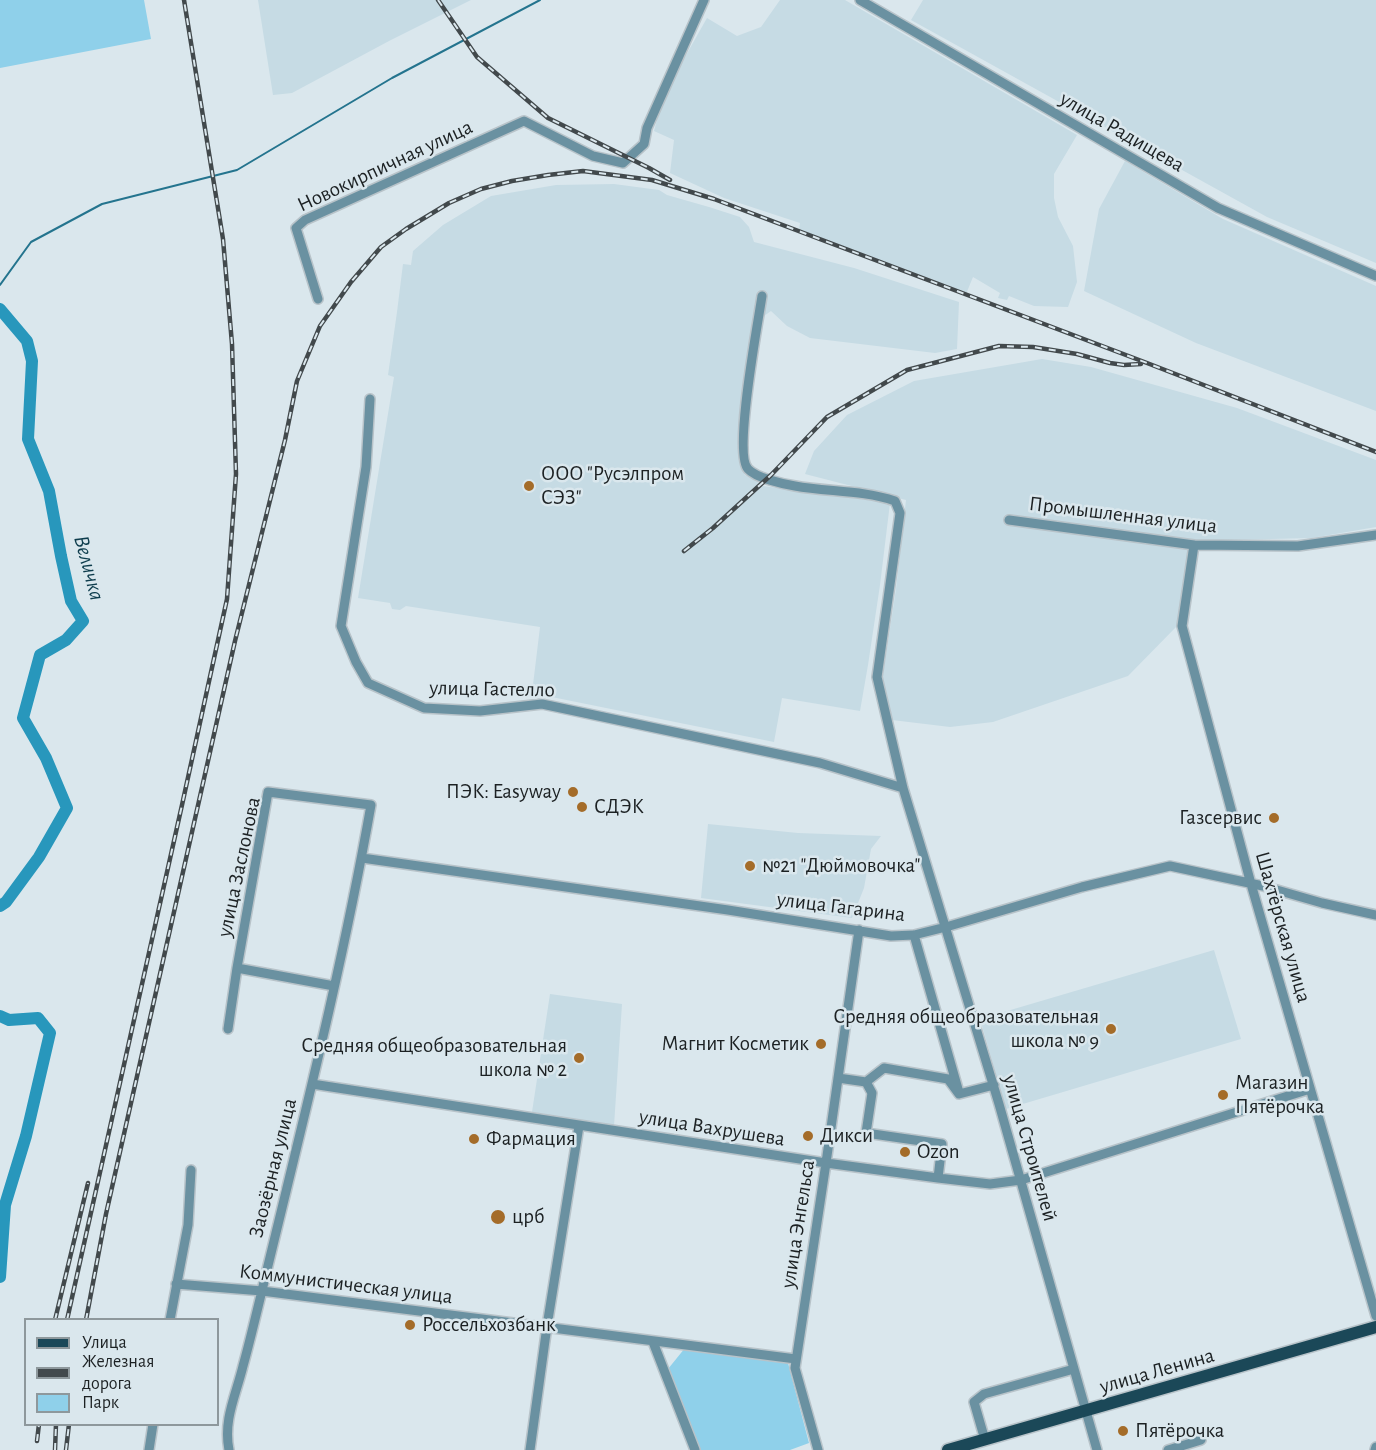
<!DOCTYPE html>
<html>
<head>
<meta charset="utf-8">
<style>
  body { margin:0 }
  #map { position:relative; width:1376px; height:1450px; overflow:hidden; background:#dae7ed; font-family:"Alegreya Sans",sans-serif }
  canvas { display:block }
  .legend { position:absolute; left:24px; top:1318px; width:195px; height:108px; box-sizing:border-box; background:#dae7ed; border:2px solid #8e989c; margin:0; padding:8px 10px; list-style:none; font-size:18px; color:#1c2123 }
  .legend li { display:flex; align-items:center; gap:12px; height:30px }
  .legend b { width:30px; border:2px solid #8e989c }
</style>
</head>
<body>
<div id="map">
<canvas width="1376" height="1450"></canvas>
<ul class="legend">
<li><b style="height:8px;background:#1b4858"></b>Улица</li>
<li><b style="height:8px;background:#42494c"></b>Железная дорога</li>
<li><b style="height:16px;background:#8fd0ea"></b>Парк</li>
</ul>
</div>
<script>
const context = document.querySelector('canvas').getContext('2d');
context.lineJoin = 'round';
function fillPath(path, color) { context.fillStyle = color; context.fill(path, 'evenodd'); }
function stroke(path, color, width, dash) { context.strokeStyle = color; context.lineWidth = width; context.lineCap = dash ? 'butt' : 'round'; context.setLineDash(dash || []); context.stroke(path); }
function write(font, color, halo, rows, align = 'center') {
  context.font = font + ' "Alegreya Sans",sans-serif'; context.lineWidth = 5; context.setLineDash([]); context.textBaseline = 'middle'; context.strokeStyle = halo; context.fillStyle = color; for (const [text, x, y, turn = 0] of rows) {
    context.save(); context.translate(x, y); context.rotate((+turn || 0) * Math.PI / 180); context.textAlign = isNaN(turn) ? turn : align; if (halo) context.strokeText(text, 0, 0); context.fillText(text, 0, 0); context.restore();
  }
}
fillPath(new Path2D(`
  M258,0H471L389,41L292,93L273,95Z
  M780,0H845L1077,135L1054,174V198L1058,217L1073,246L1077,282L1068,307L1034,306L1009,296L1007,300L998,298L1000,293L973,277L966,294L799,230L800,223L724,198L670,173L674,140L654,131L659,112L681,64L707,18L737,36L761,27Z
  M923,0H1376V263L1267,217L911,20Z
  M1125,161L1223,219L1376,286V411L1196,343L1084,291L1099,209Z
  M614,184L659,190L667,195L709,207L740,217L749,227L754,242L854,268L959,302L957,349L935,353L810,338L787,326L771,311L754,323L742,401L740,447L741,467L745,475L755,480L763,486L890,503L880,585L868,665L860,711L782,698L774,742L532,693L540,627L406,606L400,610L392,609L390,603L358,598L394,377L388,375L397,312L403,264L411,265L413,251L443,225L491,196L556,185Z
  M1042,359L1091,367L1237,408L1376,460V527L1312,538L1191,541L1178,625L1128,676L993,722L950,727L892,720L882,681L896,589L906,500L805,474L814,451L847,415L914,381Z
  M708,824L798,833L881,836L871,849L864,888L852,918L701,898Z
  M1214,950L1241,1039L1006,1109L980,1019Z
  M550,994L622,1004L614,1126L532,1112Z`), '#c6dbe4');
fillPath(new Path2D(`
  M0,0H144L151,39L0,68Z
  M685,1348L788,1363L809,1443L790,1450H698L668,1369Z`), '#8fd0ea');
stroke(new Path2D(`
  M0,285L31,242L102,204L237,170L392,78L540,0`), '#24748e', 2);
stroke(new Path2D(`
  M0,309L27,341L32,361L28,439L49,491L61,556L71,601L83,621L66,640L40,655L23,718L46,758L67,808L39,857L6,902L0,906
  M0,1016L9,1020L38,1018L50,1033L26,1136L5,1205L0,1277`), '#2897bc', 12);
const minor = new Path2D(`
  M860,0L1218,208L1376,276
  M762,296C758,323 733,454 748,469C756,478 783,484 795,486C828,492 863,490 895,501L900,513L877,677L903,788L999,1104L1097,1450
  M318,299L296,228L305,220L524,121L593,156L623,163L644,144L647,128L704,0
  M370,399L366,467L341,626L356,662L368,683L424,708L480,711L542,704L820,763L903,788
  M1009,520L1194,545L1298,546L1376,535
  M1194,545L1182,626L1251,884L1376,1316
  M362,858L728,910L891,936L914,935L946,927L1082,887L1170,866L1263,886L1322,903L1376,915
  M914,935L958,1089
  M237,968L334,986
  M228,1029L237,968L268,792L371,805C343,964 303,1121 265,1278C258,1307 251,1337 243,1366C236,1395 223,1420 229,1450
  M838,1078L866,1082L884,1068L948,1079L959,1094L994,1085
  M866,1082L872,1093L866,1133L942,1144L938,1178
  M312,1084L826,1163L938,1178L990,1184L1021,1180L1310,1089
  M176,1284L262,1291L796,1359
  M170,1320L188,1225L191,1170
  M653,1342L695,1450
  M985,1440L974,1402L984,1394L1074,1369
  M149,1450L153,1424
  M530,1450L547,1326L579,1126
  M818,1450L795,1368L826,1163L859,930
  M1168,1450L1201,1440
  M1375,1450L1376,1447`);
const major = new Path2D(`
  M948,1450L1376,1327`);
stroke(minor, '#b8c3c9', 12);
stroke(major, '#b8c3c9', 15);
stroke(minor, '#6a91a1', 9);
stroke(major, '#1b4858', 12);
const rail = new Path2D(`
  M438,0L477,57L548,118L649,168L670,180
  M684,551L713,528L771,475L827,417L907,370L999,346L1033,347L1077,354L1110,363L1124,365L1141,364
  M55,1320L88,1183
  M67,1320L182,805L227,599L236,474L232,344L223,239L184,0
  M86,1320L106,1214L235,641L285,440L297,381L320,326L351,282L381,247L406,229L449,203L481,189L512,181L548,175L583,171L652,180L714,199L1147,363L1376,452
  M37,1441L39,1424
  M55,1450L56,1424
  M66,1450L69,1424`);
stroke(rail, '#42494c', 4.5);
stroke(rail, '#dae7ed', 2, [7]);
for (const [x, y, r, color] of [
  [529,486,6,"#a46c29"],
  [573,792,6,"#a46c29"],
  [582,807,6,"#a46c29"],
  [1274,818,6,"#a46c29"],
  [750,866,6,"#a46c29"],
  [1111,1029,6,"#a46c29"],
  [821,1044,6,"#a46c29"],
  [579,1058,6,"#a46c29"],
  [1223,1095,6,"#a46c29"],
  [808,1136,6,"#a46c29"],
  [474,1139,6,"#a46c29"],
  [905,1152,6,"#a46c29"],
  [498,1217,8,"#a46c29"],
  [410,1325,6,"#a46c29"],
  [1123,1431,6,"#a46c29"]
]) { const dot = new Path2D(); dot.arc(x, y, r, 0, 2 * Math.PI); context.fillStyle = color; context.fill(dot); stroke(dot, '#dae7ed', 2); }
write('21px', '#1c2123', '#dae7ed', [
  ["улица Радищева",1122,132,30],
  ["Новокирпичная улица",385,166,-25],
  ["Промышленная улица",1123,515,7],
  ["улица Гастелло",492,689,1],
  ["улица Заслонова",239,867,-78],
  ["улица Гагарина",841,907,7],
  ["Шахтёрская улица",1283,927,74],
  ["улица Вахрушева",712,1128,9],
  ["улица Строителей",1030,1148,74],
  ["Заозёрная улица",273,1168,-76],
  ["улица Энгельса",798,1224,-81],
  ["Коммунистическая улица",346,1284,7],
  ["улица Ленина",1157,1371,-16]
]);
write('21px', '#1c2123', '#dae7ed', [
  ["ООО \"Русэлпром",541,474],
  ["СЭЗ\"",541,498],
  ["ПЭК: Easyway",561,792,"right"],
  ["СДЭК",594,807],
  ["Газсервис",1262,818,"right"],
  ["№21 \"Дюймовочка\"",762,866],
  ["Средняя общеобразовательная",1099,1017,"right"],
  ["школа № 9",1099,1041,"right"],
  ["Магнит Косметик",809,1044,"right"],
  ["Средняя общеобразовательная",567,1046,"right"],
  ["школа № 2",567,1070,"right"],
  ["Магазин",1235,1083],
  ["Пятёрочка",1235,1107],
  ["Дикси",820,1136],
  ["Фармация",486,1139],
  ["Ozon",917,1152],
  ["црб",512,1217],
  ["Россельхозбанк",422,1325],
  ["Пятёрочка",1135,1431]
], 'left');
write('italic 22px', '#0e3d4d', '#dae7ed', [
  ["Величка",89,568,75]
]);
</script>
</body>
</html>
